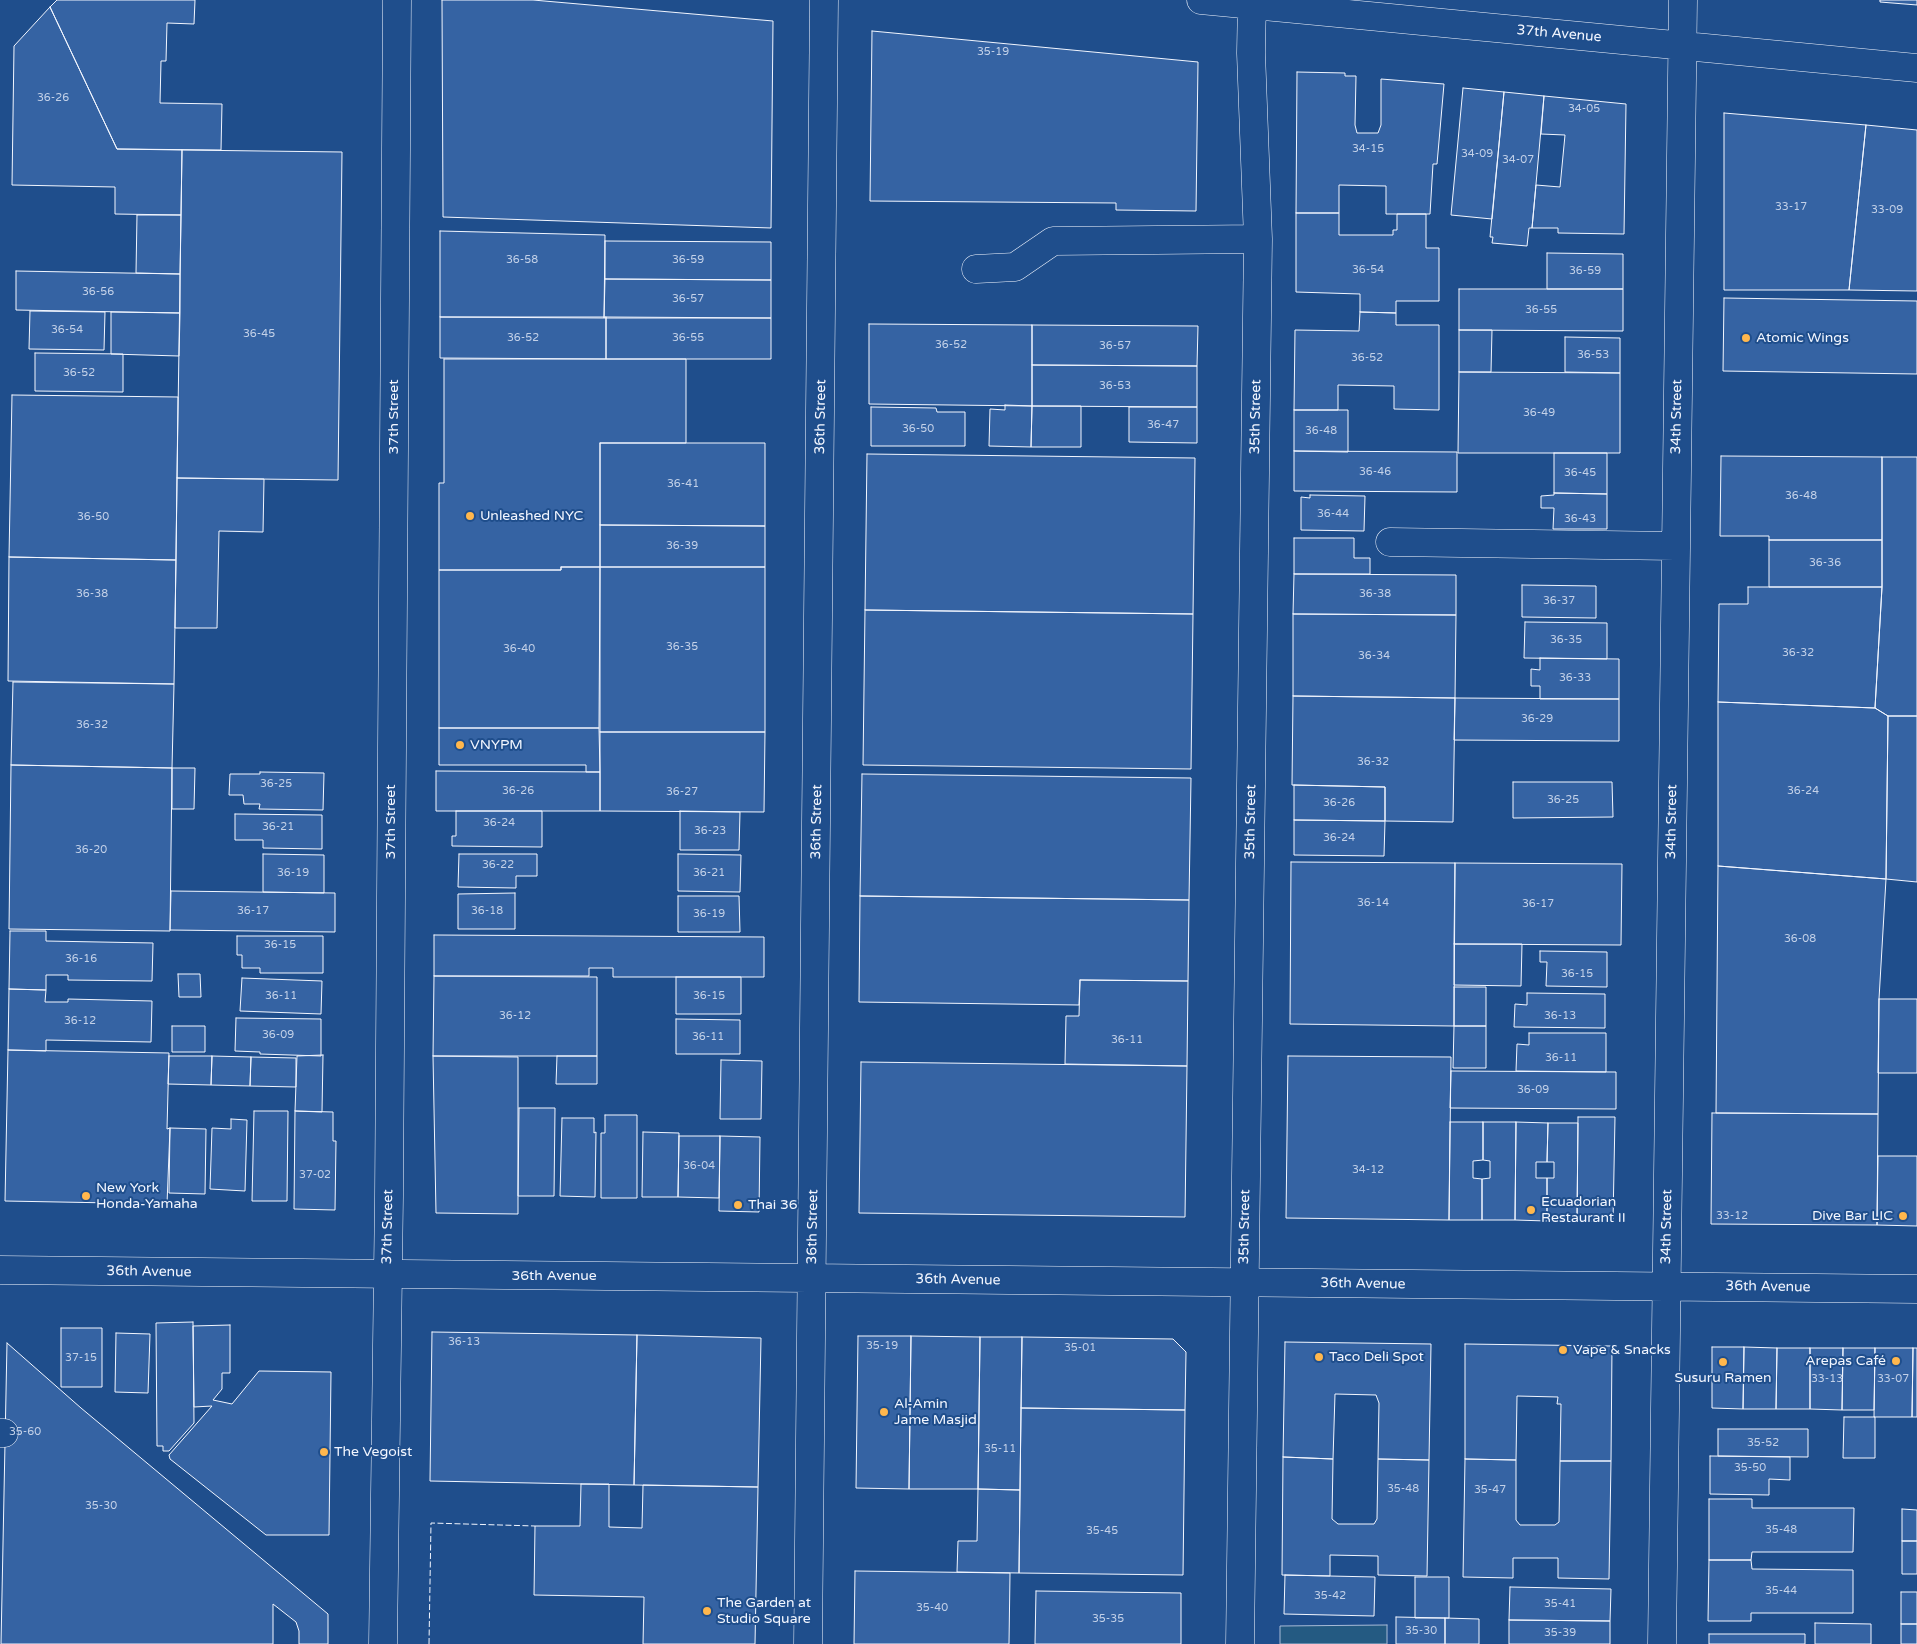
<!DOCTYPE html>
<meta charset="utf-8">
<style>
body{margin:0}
canvas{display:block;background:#1f4e8c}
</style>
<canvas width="1917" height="1644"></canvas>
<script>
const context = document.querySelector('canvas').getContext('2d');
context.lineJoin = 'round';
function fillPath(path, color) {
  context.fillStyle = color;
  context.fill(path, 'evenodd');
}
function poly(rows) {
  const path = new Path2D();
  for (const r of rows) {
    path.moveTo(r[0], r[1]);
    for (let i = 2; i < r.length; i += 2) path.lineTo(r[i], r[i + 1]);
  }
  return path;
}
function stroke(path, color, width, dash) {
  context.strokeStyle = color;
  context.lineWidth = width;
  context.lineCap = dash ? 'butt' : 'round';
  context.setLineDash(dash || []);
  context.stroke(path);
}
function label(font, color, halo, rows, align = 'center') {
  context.font = font + ' "Varela Round",sans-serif';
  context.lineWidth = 4;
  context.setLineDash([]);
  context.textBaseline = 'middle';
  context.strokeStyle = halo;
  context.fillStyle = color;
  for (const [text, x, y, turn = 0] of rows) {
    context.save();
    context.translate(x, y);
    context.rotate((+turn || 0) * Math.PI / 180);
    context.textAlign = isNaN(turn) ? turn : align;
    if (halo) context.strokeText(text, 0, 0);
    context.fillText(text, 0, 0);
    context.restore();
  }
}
const green = poly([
 [1387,1625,1387,1644,1280,1644,1280,1626,1387,1625]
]);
fillPath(green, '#245a82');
stroke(green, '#a8bbd7', 1);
const building = poly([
 [57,0,195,0,194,24,167,23,166,61,161,61,160,103,222,104,221,150,117,149,50,7,57,0],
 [442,0,533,0,773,21,771,228,443,217,442,0],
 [1880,0,1917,0,1917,5,1880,2,1880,0],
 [50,7,117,149,182,150,181,215,115,214,115,187,12,185,14,46,50,7],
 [872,31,1198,62,1196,211,1116,210,1116,203,870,201,872,31],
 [1297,72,1345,73,1345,76,1356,76,1355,125,1357,133,1378,133,1381,125,1381,79,1444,84,1437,164,1433,164,1430,214,1386,214,1386,186,1339,185,1339,213,1296,213,1297,72],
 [1463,88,1504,92,1492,219,1451,215,1463,88],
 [1504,92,1544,96,1532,228,1529,228,1527,246,1492,243,1493,237,1490,237,1504,92],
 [1544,96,1626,104,1624,234,1558,233,1558,228,1532,228,1536,185,1560,187,1565,135,1541,134,1544,96],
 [1724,113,1866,125,1849,290,1724,290,1724,113],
 [1866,125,1917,130,1917,291,1849,290,1866,125],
 [182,150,342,152,338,480,177,478,182,150],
 [1296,213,1339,213,1339,235,1393,235,1393,230,1397,230,1397,214,1426,214,1426,248,1439,248,1439,301,1396,301,1396,313,1360,312,1360,294,1296,292,1296,213],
 [137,215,181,215,180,274,136,273,137,215],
 [440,231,605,235,604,318,440,317,440,231],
 [605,241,771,242,771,280,605,279,605,241],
 [1547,253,1623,254,1623,289,1547,289,1547,253],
 [16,271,180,274,180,313,16,310,16,271],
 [605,279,771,280,771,318,604,318,605,279],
 [1459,289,1623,289,1623,331,1459,330,1459,289],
 [1724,298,1917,301,1917,374,1723,371,1724,298],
 [30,311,105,312,104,350,29,349,30,311],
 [111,312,180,313,179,356,111,354,111,312],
 [1360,312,1396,313,1396,325,1439,325,1439,410,1394,409,1394,386,1338,385,1338,410,1294,410,1295,330,1359,331,1360,312],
 [440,317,606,317,606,359,440,358,440,317],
 [606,317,771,318,771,359,606,359,606,317],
 [869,324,1032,325,1032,406,869,404,869,324],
 [1032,325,1198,326,1197,366,1032,365,1032,325],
 [1459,330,1492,330,1491,372,1459,372,1459,330],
 [1565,337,1620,338,1620,373,1565,372,1565,337],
 [35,353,123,354,123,392,35,391,35,353],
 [444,359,686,359,686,443,600,443,600,567,561,567,561,570,439,570,439,483,444,483,444,359],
 [1032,365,1197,366,1197,407,1032,406,1032,365],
 [1459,372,1620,373,1620,453,1458,453,1459,372],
 [12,395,178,397,176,560,9,557,12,395],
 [1005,405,1032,406,1031,447,989,446,990,409,1005,410,1005,405],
 [1032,406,1081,406,1081,447,1031,447,1032,406],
 [871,407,936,408,937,412,965,412,965,446,871,446,871,407],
 [1129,407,1197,407,1197,443,1129,442,1129,407],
 [1294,410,1348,410,1348,452,1294,451,1294,410],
 [600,443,765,443,765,526,600,525,600,443],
 [1294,451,1457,452,1457,492,1294,491,1294,451],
 [1554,453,1607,453,1607,494,1554,493,1554,453],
 [867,454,1195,458,1193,614,865,610,867,454],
 [1721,456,1882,457,1882,540,1769,540,1769,536,1720,536,1721,456],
 [1882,457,1917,457,1917,716,1888,716,1875,708,1882,587,1882,457],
 [177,478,264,479,263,532,219,531,217,628,175,628,177,478],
 [1554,493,1607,494,1607,529,1553,529,1554,508,1541,508,1541,496,1554,495,1554,493],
 [1310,495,1365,496,1364,531,1301,530,1301,497,1310,498,1310,495],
 [600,525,765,526,765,567,600,567,600,525],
 [1294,538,1354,538,1354,558,1370,558,1370,574,1294,574,1294,538],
 [1769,540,1882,540,1882,587,1769,587,1769,540],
 [9,557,176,560,174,684,8,681,9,557],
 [561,567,600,567,599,728,439,728,439,570,561,570,561,567],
 [600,567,765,567,765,732,600,732,600,567],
 [1294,574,1456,575,1456,615,1293,614,1294,574],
 [1522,585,1596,586,1596,618,1522,617,1522,585],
 [1748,587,1882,587,1875,708,1718,702,1719,604,1748,604,1748,587],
 [865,610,1193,614,1191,769,863,765,865,610],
 [1293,614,1456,615,1455,698,1293,696,1293,614],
 [1525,622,1607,623,1607,659,1524,658,1525,622],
 [1540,658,1619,659,1619,699,1540,699,1540,686,1531,686,1531,669,1540,670,1540,658],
 [13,682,174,684,172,768,11,765,13,682],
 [1293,696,1455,698,1453,822,1385,821,1385,787,1292,785,1293,696],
 [1455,698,1619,699,1619,741,1454,740,1455,698],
 [1718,702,1875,708,1888,716,1886,879,1718,866,1718,702],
 [1888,716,1917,716,1917,882,1886,879,1888,716],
 [439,728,599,728,600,772,586,772,586,765,439,765,439,728],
 [600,732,765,732,764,812,600,811,600,732],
 [11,765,172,768,170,931,9,929,11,765],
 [172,768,195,768,194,809,172,809,172,768],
 [436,771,600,772,600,811,436,811,436,771],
 [260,772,324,773,323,810,259,809,260,804,244,804,243,795,229,795,230,774,260,774,260,772],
 [862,774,1191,778,1189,900,860,896,862,774],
 [1513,782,1612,782,1613,817,1513,818,1513,782],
 [1294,785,1385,787,1385,821,1294,820,1294,785],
 [456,811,542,811,542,847,452,846,452,836,456,836,456,811],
 [680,811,740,812,739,850,680,850,680,811],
 [235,814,322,815,322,849,263,848,263,840,235,840,235,814],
 [1294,820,1385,821,1384,856,1294,855,1294,820],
 [263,854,324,855,324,893,263,892,263,854],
 [459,854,537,854,537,876,516,876,516,888,458,887,459,854],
 [678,854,741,855,740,892,678,891,678,854],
 [1291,862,1455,863,1454,1026,1290,1024,1291,862],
 [1455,863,1622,864,1621,945,1454,944,1455,863],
 [1718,866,1886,879,1879,999,1878,1114,1716,1113,1718,866],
 [171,891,335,893,335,932,170,930,171,891],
 [515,893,515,929,458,929,458,894,515,893],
 [678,896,739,896,740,932,678,932,678,896],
 [860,896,1189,900,1188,981,1080,980,1079,1005,859,1002,860,896],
 [10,931,46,931,46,941,153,943,152,981,68,980,68,975,46,975,46,990,9,989,10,931],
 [434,935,764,937,764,977,613,977,613,968,589,968,589,976,434,976,434,935],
 [237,936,323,936,323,973,260,973,260,968,242,968,242,955,237,955,237,936],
 [1454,944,1522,944,1521,986,1454,985,1454,944],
 [1540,951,1607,952,1607,987,1546,986,1547,962,1540,962,1540,951],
 [178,974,200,974,201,997,179,997,178,974],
 [434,976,597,977,597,1056,433,1056,434,976],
 [676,977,741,977,741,1014,676,1014,676,977],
 [242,978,322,981,321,1014,240,1011,242,978],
 [1080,980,1188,981,1187,1066,1065,1064,1066,1016,1079,1016,1080,980],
 [1454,987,1486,987,1486,1026,1454,1026,1454,987],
 [9,989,46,990,45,1002,68,1002,68,999,152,1001,151,1042,46,1040,46,1051,8,1050,9,989],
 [1527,993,1605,994,1605,1028,1514,1027,1515,1004,1527,1005,1527,993],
 [1879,999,1917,999,1917,1073,1878,1073,1879,999],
 [236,1018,321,1019,321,1056,260,1054,260,1052,235,1051,236,1018],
 [676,1019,740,1020,740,1054,676,1054,676,1019],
 [172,1026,205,1026,205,1052,172,1052,172,1026],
 [1454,1026,1486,1026,1486,1068,1453,1068,1454,1026],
 [1529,1033,1606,1033,1606,1072,1516,1071,1517,1044,1529,1045,1529,1033],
 [8,1050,169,1053,167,1129,170,1128,167,1204,5,1201,8,1050],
 [323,1055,322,1112,295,1111,297,1056,323,1055],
 [169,1056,212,1056,211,1085,168,1084,169,1056],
 [212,1056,251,1057,250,1086,211,1085,212,1056],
 [433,1056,518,1057,518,1214,436,1213,433,1056],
 [557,1056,597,1056,597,1084,556,1084,557,1056],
 [1288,1056,1451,1057,1449,1220,1286,1218,1288,1056],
 [251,1057,296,1058,296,1087,250,1086,251,1057],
 [721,1060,762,1061,761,1119,720,1119,721,1060],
 [861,1062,1187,1066,1185,1217,859,1213,861,1062],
 [1451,1071,1616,1072,1616,1109,1450,1108,1451,1071],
 [519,1108,555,1108,554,1196,518,1196,519,1108],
 [254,1111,288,1111,287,1201,252,1201,254,1111],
 [295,1111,333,1112,333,1141,336,1141,335,1210,294,1209,295,1111],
 [1712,1113,1878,1114,1877,1225,1711,1224,1712,1113],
 [605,1115,637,1115,637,1198,601,1198,601,1133,605,1133,605,1115],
 [1578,1117,1615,1117,1613,1221,1577,1221,1578,1117],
 [562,1118,594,1118,594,1133,596,1132,595,1197,560,1196,562,1118],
 [231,1119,247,1120,245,1191,210,1189,212,1128,231,1129,231,1119],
 [1450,1122,1483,1122,1483,1160,1473,1161,1473,1178,1482,1179,1482,1220,1449,1220,1450,1122],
 [1483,1122,1516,1122,1515,1220,1482,1220,1482,1179,1490,1178,1490,1161,1483,1160,1483,1122],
 [1516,1122,1548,1123,1547,1162,1536,1162,1536,1178,1547,1178,1547,1221,1515,1220,1516,1122],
 [1548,1123,1578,1123,1577,1221,1547,1221,1547,1178,1554,1178,1554,1162,1547,1162,1548,1123],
 [170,1128,206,1129,205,1194,169,1193,170,1128],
 [643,1132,679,1133,678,1197,642,1197,643,1132],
 [679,1136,720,1136,719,1198,678,1197,679,1136],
 [720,1136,760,1137,759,1212,719,1211,720,1136],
 [1878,1156,1917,1156,1917,1226,1877,1225,1878,1156],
 [193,1322,194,1423,169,1451,163,1451,163,1446,157,1446,156,1323,193,1322],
 [230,1325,230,1373,222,1373,222,1389,213,1400,232,1404,259,1371,331,1372,329,1535,266,1535,170,1459,169,1455,212,1406,194,1407,193,1326,230,1325],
 [61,1328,102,1328,102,1387,61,1387,61,1328],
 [432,1332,637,1335,634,1485,430,1481,432,1332],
 [116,1333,150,1334,148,1393,115,1392,116,1333],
 [637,1335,761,1338,758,1487,634,1485,637,1335],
 [858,1336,911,1336,909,1489,856,1488,858,1336],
 [911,1336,980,1337,978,1489,909,1489,911,1336],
 [980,1337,1022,1337,1020,1490,978,1489,980,1337],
 [1022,1337,1173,1339,1186,1352,1185,1410,1021,1408,1022,1337],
 [1285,1342,1431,1344,1429,1460,1378,1459,1379,1403,1376,1395,1335,1394,1333,1459,1283,1457,1285,1342],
 [7,1343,81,1408,328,1614,328,1644,299,1644,299,1631,296,1622,273,1604,273,1644,1,1644,7,1343],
 [1465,1344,1612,1346,1611,1461,1560,1461,1561,1404,1557,1404,1558,1397,1517,1396,1516,1460,1465,1459,1465,1344],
 [1712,1347,1744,1347,1743,1409,1712,1408,1712,1347],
 [1744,1347,1777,1348,1776,1409,1743,1409,1744,1347],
 [1777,1348,1810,1348,1810,1409,1776,1409,1777,1348],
 [1810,1348,1843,1348,1842,1410,1810,1409,1810,1348],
 [1843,1348,1875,1348,1874,1410,1842,1410,1843,1348],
 [1875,1348,1913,1348,1912,1417,1874,1417,1875,1348],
 [1913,1348,1917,1348,1917,1417,1912,1417,1913,1348],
 [1021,1408,1185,1410,1183,1575,1019,1573,1021,1408],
 [1844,1417,1875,1417,1875,1458,1843,1458,1844,1417],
 [1718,1429,1808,1429,1808,1457,1718,1456,1718,1429],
 [1710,1456,1790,1457,1790,1480,1769,1479,1769,1495,1710,1494,1710,1456],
 [1283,1457,1333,1459,1332,1519,1338,1524,1374,1524,1377,1519,1378,1459,1429,1460,1427,1576,1378,1575,1378,1556,1330,1555,1330,1576,1282,1575,1283,1457],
 [1465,1459,1516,1460,1516,1520,1520,1525,1555,1525,1559,1522,1560,1461,1611,1461,1609,1579,1558,1578,1558,1558,1513,1558,1513,1578,1463,1577,1465,1459],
 [581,1484,609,1484,609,1527,642,1528,643,1485,758,1487,755,1644,643,1644,644,1597,534,1595,535,1526,580,1526,581,1484],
 [978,1489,1020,1490,1019,1573,957,1572,958,1541,977,1541,978,1489],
 [1709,1499,1752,1499,1752,1508,1854,1508,1853,1552,1752,1552,1751,1560,1709,1560,1709,1499],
 [1902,1509,1917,1510,1917,1541,1902,1541,1902,1509],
 [1902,1541,1917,1541,1917,1574,1902,1574,1902,1541],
 [1709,1560,1751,1560,1752,1569,1853,1570,1853,1613,1751,1613,1751,1621,1708,1621,1709,1560],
 [855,1571,1010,1573,1009,1644,854,1644,855,1571],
 [1285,1575,1375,1577,1374,1616,1284,1614,1285,1575],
 [1415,1577,1449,1577,1449,1618,1415,1618,1415,1577],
 [1510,1587,1611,1589,1610,1621,1509,1620,1510,1587],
 [1036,1591,1181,1593,1181,1644,1035,1644,1036,1591],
 [1901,1592,1917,1592,1917,1624,1901,1624,1901,1592],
 [1396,1617,1445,1618,1445,1644,1396,1644,1396,1617],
 [1445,1618,1479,1619,1479,1644,1445,1644,1445,1618],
 [1509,1620,1610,1621,1610,1644,1509,1644,1509,1620],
 [1815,1623,1871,1624,1871,1644,1815,1644,1815,1623],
 [1901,1624,1917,1624,1917,1644,1901,1644,1901,1624],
 [1709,1634,1805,1634,1805,1644,1709,1644,1709,1634]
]);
fillPath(building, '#3563a3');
stroke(building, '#f2f6ff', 1);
const minor = poly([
 [1201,0,1917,68],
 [976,269,1015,267,1053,241,1258,239],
 [1390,542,1675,546],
 [0,1270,1917,1289],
 [0,1433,4,1433],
 [383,1644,389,1196,397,0],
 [808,1644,824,0],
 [1240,1644,1258,239,1251,53,1252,0],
 [1662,1644,1683,0]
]);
stroke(minor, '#f2f6ff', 29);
stroke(minor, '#1f4e8c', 28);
stroke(poly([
 [429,1644,431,1523,535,1526]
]), '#f2f6ff', 1, [6, 2.5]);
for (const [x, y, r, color] of [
 [1746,338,5,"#ffb74d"],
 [470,516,5,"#ffb74d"],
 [460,745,5,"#ffb74d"],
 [86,1196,5,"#ffb74d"],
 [738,1205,5,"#ffb74d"],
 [1531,1210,5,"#ffb74d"],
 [1903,1216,5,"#ffb74d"],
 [1563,1350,5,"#ffb74d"],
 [1319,1357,5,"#ffb74d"],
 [1896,1361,5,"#ffb74d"],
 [1723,1362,5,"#ffb74d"],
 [884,1412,5,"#ffb74d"],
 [324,1452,5,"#ffb74d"],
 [707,1611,5,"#ffb74d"]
]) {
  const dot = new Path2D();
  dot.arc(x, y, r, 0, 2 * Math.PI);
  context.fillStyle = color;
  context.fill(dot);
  stroke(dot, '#1f4e8c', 2);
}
label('11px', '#c3d1e8', null, [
 ["35-19",993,52],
 ["36-26",53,98],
 ["34-05",1584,109],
 ["34-15",1368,149],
 ["34-09",1477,154],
 ["34-07",1518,160],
 ["33-17",1791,207],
 ["33-09",1887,210],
 ["36-58",522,260],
 ["36-59",688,260],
 ["36-54",1368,270],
 ["36-59",1585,271],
 ["36-56",98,292],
 ["36-57",688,299],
 ["36-55",1541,310],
 ["36-54",67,330],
 ["36-45",259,334],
 ["36-52",523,338],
 ["36-55",688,338],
 ["36-52",951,345],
 ["36-57",1115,346],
 ["36-53",1593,355],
 ["36-52",1367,358],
 ["36-52",79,373],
 ["36-53",1115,386],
 ["36-49",1539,413],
 ["36-47",1163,425],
 ["36-50",918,429],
 ["36-48",1321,431],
 ["36-46",1375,472],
 ["36-45",1580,473],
 ["36-41",683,484],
 ["36-48",1801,496],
 ["36-44",1333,514],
 ["36-50",93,517],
 ["36-43",1580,519],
 ["36-39",682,546],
 ["36-36",1825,563],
 ["36-38",92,594],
 ["36-38",1375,594],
 ["36-37",1559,601],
 ["36-35",1566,640],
 ["36-35",682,647],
 ["36-40",519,649],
 ["36-32",1798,653],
 ["36-34",1374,656],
 ["36-33",1575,678],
 ["36-29",1537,719],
 ["36-32",92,725],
 ["36-32",1373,762],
 ["36-25",276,784],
 ["36-26",518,791],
 ["36-24",1803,791],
 ["36-27",682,792],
 ["36-25",1563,800],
 ["36-26",1339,803],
 ["36-24",499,823],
 ["36-21",278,827],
 ["36-23",710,831],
 ["36-24",1339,838],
 ["36-20",91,850],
 ["36-22",498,865],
 ["36-19",293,873],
 ["36-21",709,873],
 ["36-14",1373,903],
 ["36-17",1538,904],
 ["36-17",253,911],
 ["36-18",487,911],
 ["36-19",709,914],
 ["36-08",1800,939],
 ["36-15",280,945],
 ["36-16",81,959],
 ["36-15",1577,974],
 ["36-11",281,996],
 ["36-15",709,996],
 ["36-12",515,1016],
 ["36-13",1560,1016],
 ["36-12",80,1021],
 ["36-09",278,1035],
 ["36-11",708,1037],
 ["36-11",1127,1040],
 ["36-11",1561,1058],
 ["36-09",1533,1090],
 ["36-04",699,1166],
 ["34-12",1368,1170],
 ["37-02",315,1175],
 ["33-12",1732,1216],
 ["36-13",464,1342],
 ["35-19",882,1346],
 ["35-01",1080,1348],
 ["37-15",81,1358],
 ["33-13",1827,1379],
 ["33-07",1893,1379],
 ["35-60",25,1432],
 ["35-52",1763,1443],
 ["35-11",1000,1449],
 ["35-50",1750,1468],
 ["35-48",1403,1489],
 ["35-47",1490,1490],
 ["35-30",101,1506],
 ["35-48",1781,1530],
 ["35-45",1102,1531],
 ["35-44",1781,1591],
 ["35-42",1330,1596],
 ["35-41",1560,1604],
 ["35-40",932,1608],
 ["35-35",1108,1619],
 ["35-30",1421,1631],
 ["35-39",1560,1633]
]);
label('14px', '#f2f6ff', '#1f4e8c', [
 ["37th Avenue",1559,34,5],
 ["37th Street",394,417,-90],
 ["36th Street",821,417,-89],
 ["35th Street",1256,417,-89],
 ["34th Street",1677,417,-89],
 ["37th Street",391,822,-90],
 ["36th Street",817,822,-89],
 ["35th Street",1251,822,-89],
 ["34th Street",1672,822,-89],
 ["37th Street",388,1227,-89],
 ["36th Street",813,1227,-89],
 ["35th Street",1245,1227,-89],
 ["34th Street",1667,1227,-89],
 ["36th Avenue",149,1272,1],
 ["36th Avenue",554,1276],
 ["36th Avenue",958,1280,1],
 ["36th Avenue",1363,1284,1],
 ["36th Avenue",1768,1287,1]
]);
label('14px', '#f2f6ff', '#1f4e8c', [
 ["Atomic Wings",1756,338],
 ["Unleashed NYC",480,516],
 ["VNYPM",470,745],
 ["New York",96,1188],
 ["Honda-Yamaha",96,1204],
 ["Ecuadorian",1541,1202],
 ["Restaurant II",1541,1218],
 ["Thai 36",748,1205],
 ["Dive Bar LIC",1893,1216,"right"],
 ["Vape & Snacks",1573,1350],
 ["Taco Deli Spot",1329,1357],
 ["Arepas Café",1886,1361,"right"],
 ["Susuru Ramen",1723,1378,"center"],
 ["Al-Amin",894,1404],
 ["Jame Masjid",894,1420],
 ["The Vegoist",334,1452],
 ["The Garden at",717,1603],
 ["Studio Square",717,1619]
], 'left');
</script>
